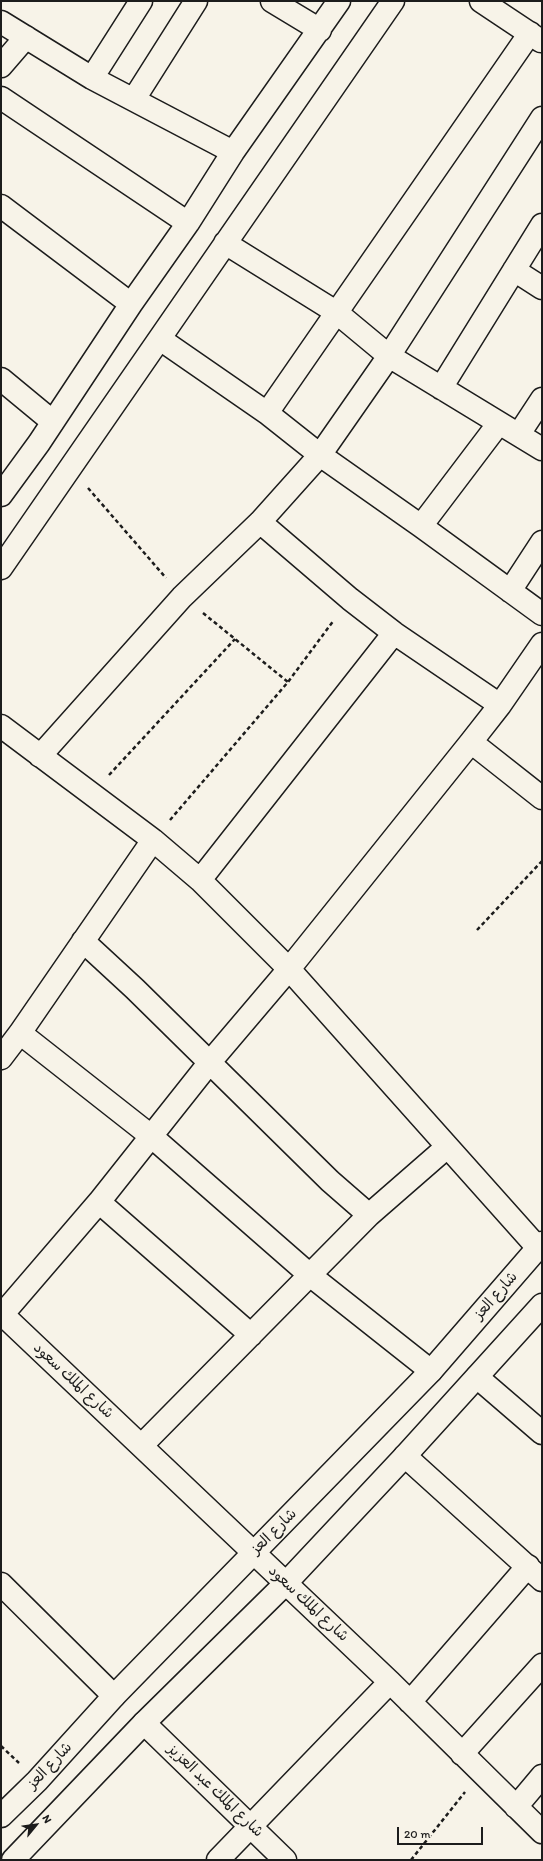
<!DOCTYPE html>
<meta charset="utf-8">
<style>
body{margin:0}
#map{position:relative;width:543px;height:1861px;overflow:hidden;background:#f7f3e8;font-family:Itim,sans-serif}
canvas{display:block}
.frame{position:absolute;inset:0;border:2px solid #1c1c1c;pointer-events:none}
.north{position:absolute;left:16px;top:1805px;width:40px;height:40px;-webkit-text-stroke:3px #f7f3e8;paint-order:stroke;rotate:61deg;font-size:11px;font-weight:700;line-height:16px;text-align:center;color:#1c1c1c}
.north::after{content:'';display:block;margin:auto;width:14px;height:18px;background:#1c1c1c;clip-path:polygon(50% 0,100% 100%,50% 72%,0 100%)}
.scale{position:absolute;left:397px;top:1827px;width:86px;height:18px;box-sizing:border-box;border:2px solid #1c1c1c;border-top:0;padding-left:5px;font-size:12px;line-height:14px;white-space:nowrap;color:#1c1c1c;-webkit-text-stroke:3px #f7f3e8;paint-order:stroke}
</style>
<div id="map">
<canvas width="543" height="1861"></canvas>
<div class="frame"></div>
<div class="north">N</div>
<div class="scale">20 m</div>
</div>
<script>
const context = document.querySelector('canvas').getContext('2d');
context.lineJoin = 'round';
function poly(rows) {
  const path = new Path2D();
  for (const r of rows) {
    path.moveTo(r[0], r[1]);
    for (let i = 2; i < r.length; i += 2) path.lineTo(r[i], r[i + 1]);
  }
  return path;
}
function stroke(path, color, width, dash) {
  context.strokeStyle = color;
  context.lineWidth = width;
  context.lineCap = dash ? 'butt' : 'round';
  context.setLineDash(dash || []);
  context.stroke(path);
}
function label(font, color, halo, rows, align = 'center') {
  context.font = font + ' Itim,"Playpen Sans Arabic",sans-serif';
  context.lineWidth = 3;
  context.setLineDash([]);
  context.textBaseline = 'middle';
  context.strokeStyle = halo;
  context.fillStyle = color;
  for (const [text, x, y, turn = 0] of rows) {
    context.save();
    context.translate(x, y);
    context.rotate((+turn || 0) * Math.PI / 180);
    context.textAlign = isNaN(turn) ? turn : align;
    if (halo) context.strokeText(text, 0, 0);
    context.fillText(text, 0, 0);
    context.restore();
  }
}
const street = poly([
 [272,1,320,30],
 [481,1,541,41],
 [1,22,92,78,233,152],
 [1,66,26,37],
 [92,78,141,1],
 [1,98,188,223],
 [134,99,196,1],
 [1,206,131,304],
 [225,243,336,312,389,356,542,449],
 [514,270,542,288],
 [160,339,267,413,320,455,421,526,542,614],
 [1,379,53,422],
 [441,388,542,225],
 [267,413,530,33],
 [519,434,542,399],
 [1,495,39,443,131,304,188,223,233,152,339,1],
 [260,522,350,599,394,633,500,705],
 [421,526,499,423],
 [1,568,393,1],
 [510,591,542,542],
 [1,726,153,840,200,880,289,969,538,1248],
 [471,742,542,798],
 [40,756,182,597,260,522,320,455,389,356,542,118],
 [200,880,394,633],
 [83,941,135,989,330,1181,369,1215,142,1445],
 [20,1033,151,1136,311,1276,431,1371],
 [1,1058,20,1033,153,840],
 [99,1202,251,1335],
 [369,1215,447,1147],
 [1,1313,390,1682,542,1832],
 [1,1316,99,1202,210,1062,289,969,471,742,500,705,542,644],
 [477,1377,542,1433],
 [405,1456,542,1580],
 [1,1584,114,1696],
 [410,1702,528,1566],
 [144,1723,285,1860],
 [462,1754,542,1665],
 [516,1807,542,1776],
 [218,1860,390,1682]
]);
const secondary = poly([
 [1,1816,37,1781,114,1696,431,1371,542,1243],
 [13,1860,144,1723,286,1583,405,1456,542,1305]
]);
stroke(street, '#1c1c1c', 25);
stroke(secondary, '#1c1c1c', 25);
stroke(poly([
 [88,488,166,578],
 [203,613,288,682],
 [109,775,235,639],
 [170,820,288,682,334,620],
 [477,930,542,861],
 [1,1746,19,1763],
 [411,1860,465,1792]
]), '#1c1c1c', 2.5, [4, 3]);
stroke(street, '#f7f3e8', 22);
stroke(secondary, '#f7f3e8', 22);
label('15px', '#1c1c1c', '#f7f3e8', [
 ["شارع العز",496,1296,-49],
 ["شارع الملك سعود",73,1381,43],
 ["شارع العز",274,1532,-45],
 ["شارع الملك سعود",308,1604,43],
 ["شارع العز",50,1766,-47],
 ["شارع الملك عبد العزيز",215,1791,44]
]);
</script>
